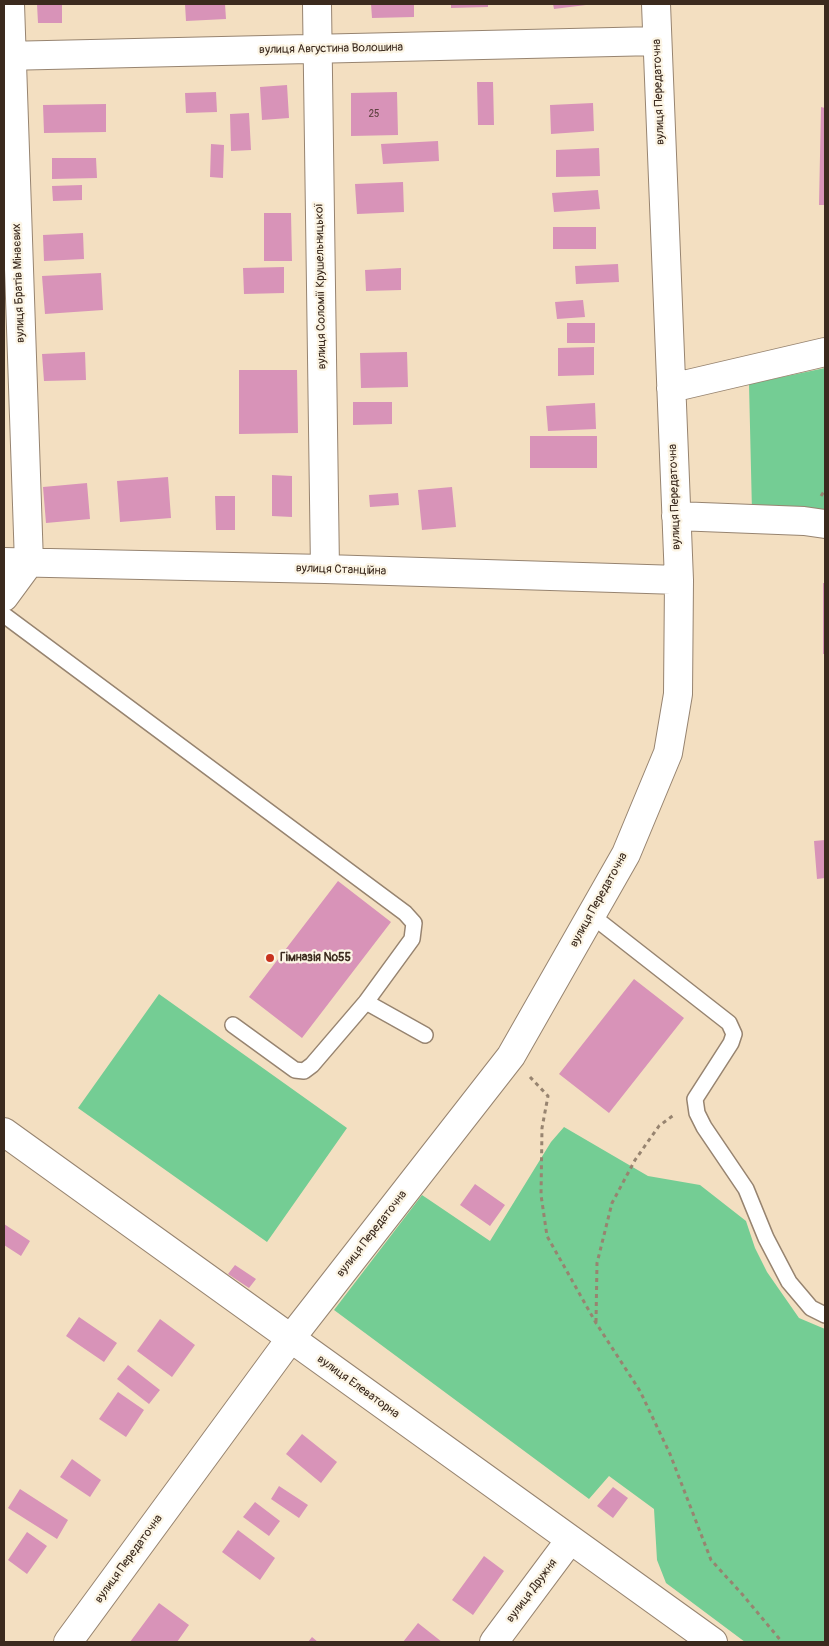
<!DOCTYPE html>
<meta charset="utf-8">
<style>
body{margin:0}
#map{position:relative;width:829px;height:1646px;overflow:hidden;background:#f3dfc1;font-family:Pangolin,sans-serif}
canvas{display:block}
.frame{position:absolute;inset:0;border:5px solid #3b2a1e;pointer-events:none}
</style>
<div id="map">
<canvas width="829" height="1646"></canvas>
<div class="frame"></div>
</div>
<script>
const context = document.querySelector('canvas').getContext('2d');
context.lineJoin = 'round';
function fillPath(path, color) {
  context.fillStyle = color;
  context.fill(path, 'evenodd');
}
function poly(rows) {
  const path = new Path2D();
  for (const r of rows) {
    path.moveTo(r[0], r[1]);
    for (let i = 2; i < r.length; i += 2) path.lineTo(r[i], r[i + 1]);
  }
  return path;
}
function stroke(path, color, width, dash) {
  context.strokeStyle = color;
  context.lineWidth = width;
  context.lineCap = dash ? 'butt' : 'round';
  context.setLineDash(dash || []);
  context.stroke(path);
}
function label(font, color, halo, rows, align = 'center') {
  context.font = font + ' Pangolin,sans-serif';
  context.lineWidth = 4.5;
  context.setLineDash([]);
  context.textBaseline = 'middle';
  context.strokeStyle = halo;
  context.fillStyle = color;
  for (const [text, x, y, turn = 0] of rows) {
    context.save();
    context.translate(x, y);
    context.rotate((+turn || 0) * Math.PI / 180);
    context.textAlign = isNaN(turn) ? turn : align;
    if (halo) context.strokeText(text, 0, 0);
    context.fillText(text, 0, 0);
    context.restore();
  }
}
fillPath(poly([
 [825,368,825,518,752,512,749,384],
 [159,994,347,1128,267,1242,78,1108],
 [564,1127,648,1176,700,1185,746,1221,755,1248,767,1272,799,1318,825,1329,825,1642,745,1642,666,1583,657,1560,654,1509,609,1476,589,1499,334,1310,422,1195,490,1241,551,1142]
]), '#74cd94');
fillPath(poly([
 [37,4,62,4,62,23,38,23],
 [185,4,225,4,226,19,186,21],
 [371,4,414,4,414,17,372,18],
 [451,4,488,4,488,7,451,8],
 [553,4,586,4,586,5,554,9],
 [477,82,493,82,494,125,478,125],
 [287,85,289,118,262,120,260,87],
 [216,92,217,112,186,113,185,93],
 [397,92,398,135,351,136,351,93],
 [593,103,594,131,551,134,550,105],
 [106,104,106,132,44,133,43,105],
 [821,107,825,108,825,205,819,205],
 [249,113,251,150,231,151,230,114],
 [438,141,439,161,383,164,381,144],
 [211,144,224,145,223,178,210,177],
 [599,148,600,176,556,177,556,150],
 [52,158,96,158,97,178,52,179],
 [403,182,404,212,357,214,355,184],
 [82,185,82,200,53,201,52,186],
 [598,190,600,209,554,212,552,193],
 [264,213,291,213,292,261,264,261],
 [553,227,596,227,596,249,553,249],
 [83,233,84,259,44,261,43,235],
 [618,264,619,282,576,284,575,266],
 [284,267,284,293,244,294,243,268],
 [401,268,401,290,366,291,365,270],
 [101,273,103,310,45,314,42,276],
 [583,300,585,317,557,319,555,302],
 [567,323,595,323,595,343,567,343],
 [594,347,594,375,558,376,558,348],
 [85,352,86,380,44,381,42,354],
 [407,352,408,387,361,388,360,353],
 [239,370,297,370,298,433,239,434],
 [353,402,392,402,392,424,353,425],
 [595,403,596,429,548,431,546,406],
 [530,436,597,436,597,468,530,468],
 [272,475,292,476,292,517,272,516],
 [168,477,171,518,120,522,117,481],
 [87,483,90,519,46,523,43,487],
 [452,487,456,527,422,530,418,490],
 [398,493,399,505,370,507,369,495],
 [215,496,235,496,235,530,216,530],
 [823,583,825,583,825,654,823,654],
 [825,840,825,878,817,879,814,841],
 [338,881,391,922,302,1038,249,997],
 [634,979,684,1018,609,1113,559,1074],
 [475,1184,505,1205,490,1226,460,1205],
 [4,1224,30,1241,21,1256,4,1245],
 [235,1265,256,1279,249,1288,228,1274],
 [79,1317,117,1343,104,1362,66,1336],
 [160,1319,195,1345,172,1377,137,1351],
 [128,1365,160,1390,149,1404,117,1379],
 [118,1392,144,1410,126,1437,99,1419],
 [302,1434,337,1462,321,1483,286,1454],
 [72,1459,101,1480,90,1497,60,1477],
 [279,1486,308,1505,299,1518,271,1499],
 [613,1487,628,1498,613,1518,597,1506],
 [20,1489,68,1520,57,1539,8,1508],
 [255,1502,280,1521,269,1536,243,1517],
 [238,1530,275,1558,260,1580,222,1552],
 [27,1532,47,1546,27,1574,8,1560],
 [484,1556,504,1571,473,1615,452,1600],
 [159,1603,189,1625,177,1642,130,1642],
 [418,1623,442,1642,403,1642],
 [312,1637,318,1642,308,1642]
]), '#d893b8');
const lane = poly([
 [4,615,405,913,414,923,412,939,366,1002,312,1065,304,1071,295,1070,233,1025],
 [591,915,729,1023,734,1034,731,1043,695,1099,697,1113,704,1127,746,1189,766,1238,789,1282,811,1308,825,1315],
 [366,1002,425,1035]
]);
const street = poly([
 [317,4,325,569],
 [4,56,657,41],
 [671,388,825,352],
 [676,516,804,521,825,524],
 [4,562,325,569,679,580],
 [4,597,29,563,10,4],
 [68,1642,291,1338,511,1056,626,854,668,753,678,694,679,580,656,4],
 [494,1642,570,1540]
]);
const secondary = poly([
 [4,1132,713,1642]
]);
stroke(lane, '#978470', 18);
stroke(street, '#978470', 30);
stroke(secondary, '#978470', 30);
stroke(poly([
 [821,496,825,490],
 [530,1077,548,1096,542,1128,541,1195,547,1236,596,1323,640,1391,670,1454,711,1560,742,1594,782,1642],
 [596,1322,597,1263,612,1203,635,1160,659,1126,675,1114]
]), '#978470', 3, [4, 4]);
stroke(lane, '#fff', 15);
stroke(street, '#fff', 28);
stroke(secondary, '#fff', 28);
for (const [x, y, r, color] of [
 [270,958,5,"#c8321e"]
]) {
  const dot = new Path2D();
  dot.arc(x, y, r, 0, 2 * Math.PI);
  context.fillStyle = color;
  context.fill(dot);
  stroke(dot, '#fcf5e5', 2);
}
label('10px', '#624444', null, [
 ["25",374,114]
]);
label('12px', '#3b2a1e', '#fcf5e5', [
 ["вулиця Августина Волошина",331,49,-1],
 ["вулиця Передаточна",659,92,-92],
 ["вулиця Братів Мінаєвих",19,283,-92],
 ["вулиця Соломії Крушельницької",321,286,-91],
 ["вулиця Передаточна",675,497,-92],
 ["вулиця Станційна",341,570,2],
 ["вулиця Передаточна",599,900,-61],
 ["вулиця Передаточна",372,1234,-52],
 ["вулиця Елеваторна",358,1387,36],
 ["вулиця Передаточна",129,1559,-54],
 ["вулиця Дружня",532,1591,-53]
]);
label('bold 12px', '#3b2a1e', '#fcf5e5', [
 ["Гімназія №55",280,958]
], 'left');
</script>
